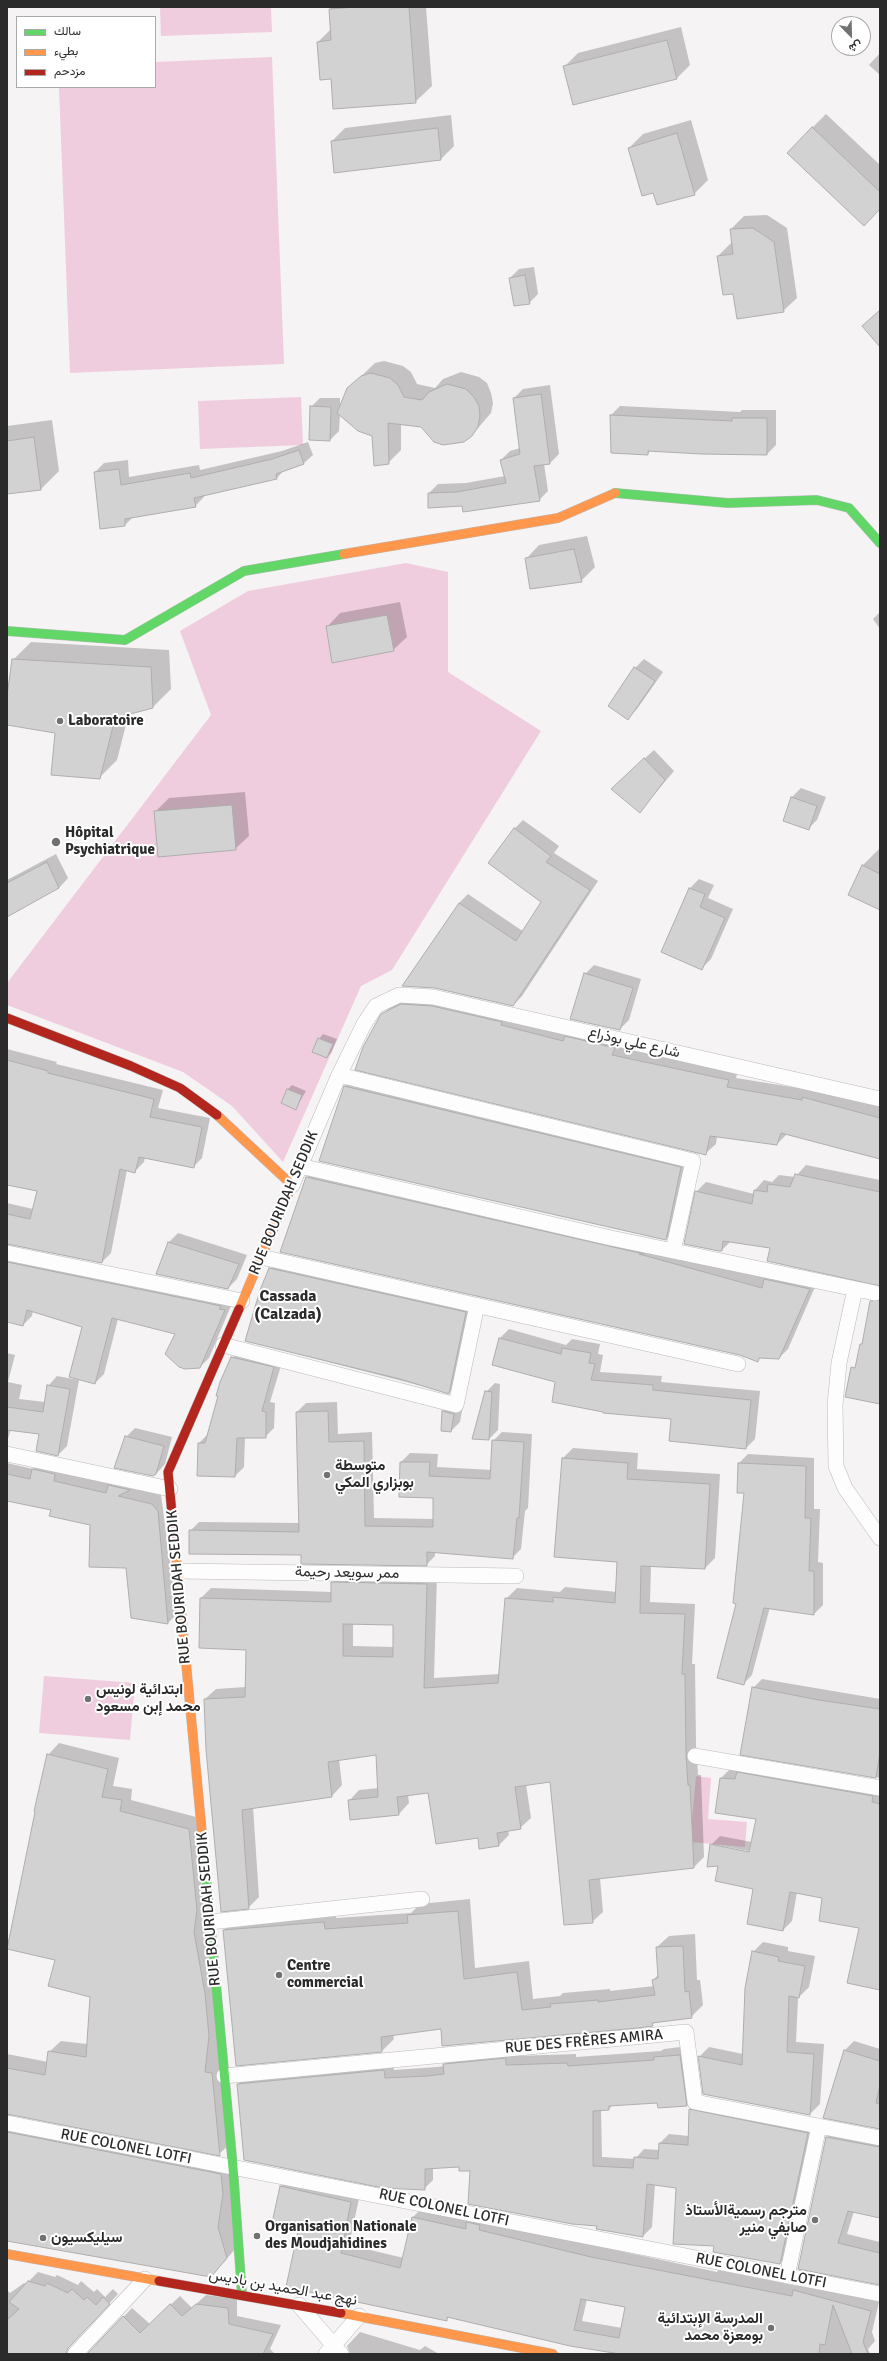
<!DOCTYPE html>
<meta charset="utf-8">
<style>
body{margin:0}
#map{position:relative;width:887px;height:2361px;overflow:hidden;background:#f5f3f4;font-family:Signika,Vazirmatn,sans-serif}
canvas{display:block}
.frame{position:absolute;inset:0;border:8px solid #2c2b2c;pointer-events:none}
.legend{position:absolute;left:16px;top:16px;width:140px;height:72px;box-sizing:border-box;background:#fff;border:1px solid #abaaab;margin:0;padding:5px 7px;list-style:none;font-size:12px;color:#2c2b2c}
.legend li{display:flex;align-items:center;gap:8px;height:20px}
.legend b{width:20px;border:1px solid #abaaab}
.north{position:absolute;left:831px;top:16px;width:40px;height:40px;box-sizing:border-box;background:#fff;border:1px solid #abaaab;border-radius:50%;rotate:157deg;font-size:11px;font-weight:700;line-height:16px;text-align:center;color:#2c2b2c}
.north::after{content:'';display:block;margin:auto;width:14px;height:18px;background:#727172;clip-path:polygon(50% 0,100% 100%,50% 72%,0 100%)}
</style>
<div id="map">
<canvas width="887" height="2361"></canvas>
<div class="frame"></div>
<ul class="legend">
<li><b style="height:5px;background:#63d668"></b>سالك</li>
<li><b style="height:5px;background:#ff974d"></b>بطيء</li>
<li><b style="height:5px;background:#b3261e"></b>مزدحم</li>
</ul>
<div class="north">ش</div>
</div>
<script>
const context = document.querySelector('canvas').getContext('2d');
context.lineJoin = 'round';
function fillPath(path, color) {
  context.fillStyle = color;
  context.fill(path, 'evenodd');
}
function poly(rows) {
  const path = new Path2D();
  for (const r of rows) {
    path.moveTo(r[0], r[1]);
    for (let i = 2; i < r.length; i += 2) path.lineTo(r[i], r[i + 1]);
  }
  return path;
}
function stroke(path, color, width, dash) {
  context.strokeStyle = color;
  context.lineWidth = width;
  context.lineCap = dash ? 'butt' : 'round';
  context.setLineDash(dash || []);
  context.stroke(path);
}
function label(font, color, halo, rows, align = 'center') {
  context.font = font + ' Signika,Vazirmatn,sans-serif';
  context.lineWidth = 4;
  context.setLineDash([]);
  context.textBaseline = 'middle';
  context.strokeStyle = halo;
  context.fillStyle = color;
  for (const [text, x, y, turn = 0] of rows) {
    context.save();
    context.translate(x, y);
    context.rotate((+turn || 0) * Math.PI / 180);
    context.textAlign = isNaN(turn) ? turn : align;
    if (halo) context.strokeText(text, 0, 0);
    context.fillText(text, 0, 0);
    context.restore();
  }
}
fillPath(poly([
 [160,7,271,7,272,32,161,36],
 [272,57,284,364,70,373,59,87,155,87,155,62],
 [301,397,303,445,200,449,198,401],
 [406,563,448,572,448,672,541,731,392,970,361,986,283,1162,232,1106,183,1072,7,1005,7,983,211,715,180,631,248,591],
 [44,1676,135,1683,130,1740,39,1733],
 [696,1776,711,1778,708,1819,747,1822,745,1847,690,1842]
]), '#f0cdde');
fillPath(poly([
 [332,7,426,7,432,86,415,102,332,78,318,42,331,29,330,9],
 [681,27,690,65,677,78,564,67,578,53],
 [880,53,880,75,869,65],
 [826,114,880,165,880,208,788,152],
 [451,115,454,146,441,159,332,141,345,128],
 [691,120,708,180,694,194,654,192,629,148,643,134],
 [767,215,787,228,797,298,783,311,734,292,718,256,732,242,731,229,744,216],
 [534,267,538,294,529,303,510,278,519,269],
 [384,361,403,366,411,372,417,384,435,388,443,379,461,372,479,377,487,383,491,393,493,403,491,413,472,435,463,442,453,444,443,444,422,426,401,424,401,450,388,463,373,435,340,414,339,431,330,440,310,439,311,407,320,398,340,398,340,408,348,389,375,363],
 [550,385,559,454,550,463,544,464,548,491,539,500,463,505,429,493,438,484,466,483,505,476,501,460,510,451,520,448,514,398,523,389],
 [620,406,740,412,742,410,776,410,776,445,767,454,651,450,648,454,612,452,611,415],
 [52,420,59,471,41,489,7,493,7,426],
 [308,442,313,455,304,463,284,470,277,478,204,494,204,497,195,506,134,516,125,525,95,472,104,463,128,460,129,477,199,465,200,470,282,451],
 [587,536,595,567,581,581,526,559,539,545],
 [400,602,407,637,393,650,327,627,340,613],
 [880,612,880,629,873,619],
 [31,642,169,650,171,689,153,707,129,713,117,760,99,778,56,732,7,724,7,704,13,660],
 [644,659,663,672,637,709,628,718,635,668],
 [654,750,674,771,640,811,621,780],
 [801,788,826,797,817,820,808,829,784,820,792,797],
 [245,792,249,836,235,849,155,812,169,798],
 [523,820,559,846,554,853,598,881,522,996,513,1005,459,903,468,894,524,932,542,902,514,829],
 [880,848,880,909,862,866],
 [56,854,68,878,59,888,7,916,7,880],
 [699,879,714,885,708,898,733,909,711,959,702,968,662,951,690,888],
 [594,965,641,979,629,1020,620,1029,585,974],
 [411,995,738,1070,736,1078,810,1090,880,1106,880,1157,787,1134,777,1144,717,1136,716,1144,706,1153,382,1015,392,1005],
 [323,1034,337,1039,331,1053,327,1057,319,1039],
 [7,1049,57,1062,56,1064,163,1090,158,1108,210,1118,202,1158,193,1167,145,1157,144,1162,135,1171,127,1170,111,1253,102,1262,7,1244,10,1251,233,1301,209,1358,200,1367,177,1333,118,1319,104,1374,95,1383,83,1326,33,1311,32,1316,23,1325,7,1321,7,1203,33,1209,38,1190,7,1184],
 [354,1077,689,1158,675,1230,666,1239,320,1160,345,1086],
 [292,1085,306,1091,296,1108,282,1103,288,1089],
 [806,1165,880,1180,880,1285,771,1247,731,1241,722,1250,696,1192,706,1182,754,1194,755,1190,764,1180,772,1182,779,1175,795,1177],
 [316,1168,818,1280,788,1349,779,1358,762,1357,758,1360,740,1354,282,1251,307,1177],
 [178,1233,247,1255,237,1279,228,1288,169,1242],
 [279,1260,475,1303,458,1384,449,1393,247,1341,270,1269],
 [509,1329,566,1345,572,1339,600,1344,598,1354,603,1355,600,1372,662,1376,661,1382,760,1391,755,1439,746,1448,672,1418,557,1381,500,1338],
 [241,1349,283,1359,270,1402,275,1403,274,1428,265,1437,245,1437,244,1467,235,1476,198,1475,199,1443,208,1434,232,1358],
 [7,1353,15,1355,8,1382,22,1385,19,1399,45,1402,48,1386,57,1376,79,1380,67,1446,58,1455,40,1433,11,1429,7,1442],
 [495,1383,500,1384,498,1430,489,1439,486,1392],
 [337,1402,338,1434,372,1432,374,1518,434,1519,434,1497,401,1462,410,1453,438,1454,437,1467,492,1470,493,1441,502,1432,532,1434,528,1508,525,1511,521,1549,512,1558,435,1552,435,1556,426,1565,302,1554,190,1531,199,1522,300,1523,297,1412,306,1403],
 [452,1402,463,1405,460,1422,451,1431,442,1430,443,1411],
 [135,1428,172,1437,165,1464,156,1474,126,1437],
 [573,1448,638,1453,637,1469,720,1474,715,1558,705,1568,651,1566,650,1602,695,1604,692,1664,695,1664,696,1744,698,1775,701,1775,704,1857,694,1867,600,1878,603,1912,592,1922,551,1781,526,1784,531,1818,520,1828,508,1830,509,1835,499,1845,478,1837,429,1792,408,1795,409,1803,399,1814,349,1801,359,1790,379,1788,377,1754,339,1759,342,1785,332,1796,253,1807,259,1897,248,1908,205,1699,216,1689,246,1687,247,1649,201,1598,211,1588,332,1592,332,1583,343,1572,437,1574,434,1678,500,1674,506,1599,517,1588,560,1592,565,1587,617,1592,618,1561,563,1458],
 [353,1623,394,1624,394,1647,353,1646],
 [748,1454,814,1458,814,1509,820,1509,818,1562,823,1563,823,1605,814,1614,770,1607,752,1675,743,1684,738,1603,745,1492,739,1463],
 [42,1460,130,1488,161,1495,177,1614,168,1623,127,1567,91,1524,52,1509,7,1500,7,1463,33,1469],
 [762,1679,880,1699,880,1778,741,1754,753,1688],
 [59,1743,119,1758,113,1786,132,1789,131,1800,200,1818,231,2143,219,2154,8,2113,17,2121,232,2163,238,2246,222,2264,7,2239,7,2054,48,2062,49,2052,61,2041,87,2044,91,1996,56,1959,7,1948,48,1755],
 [730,1769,880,1787,880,1984,860,1927,823,1898,797,1892,792,1921,783,1930,754,1888,719,1865,711,1845,720,1836,752,1842,757,1818,721,1778],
 [717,1845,754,1852,753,1854,717,1847],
 [470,1899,475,1968,529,1961,533,1999,560,1996,563,1993,610,1989,610,1991,654,1986,653,1980,659,1974,657,1947,669,1936,695,1934,697,1980,700,1980,703,2005,691,2017,656,2021,652,2025,441,2028,393,2035,394,2039,382,2051,237,2065,224,1930,236,1918,335,1910,336,1918,411,1913,420,1904],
 [763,1942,788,1947,788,1951,815,1956,809,1987,798,1998,796,2042,824,2044,820,2104,810,2114,699,2057,709,2047,743,2054,753,1952],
 [854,2041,880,2049,880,2128,845,2050],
 [689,2046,696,2096,687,2105,659,2107,658,2102,613,2104,609,2109,601,2109,602,2157,635,2159,644,2149,660,2150,660,2143,669,2134,689,2136,690,2109,699,2100,817,2124,789,2254,780,2263,715,2245,677,2187,655,2184,652,2227,643,2236,460,2166,433,2167,433,2180,424,2189,238,2084,247,2075,393,2061,394,2070,437,2067,444,2066,453,2056,514,2050,515,2056,576,2054,576,2057,661,2051,664,2049],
 [836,2128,880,2137,880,2217,854,2211,847,2234,880,2242,880,2284,799,2268,827,2137],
 [290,2177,360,2194,349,2245,404,2258,413,2217,422,2208,717,2272,718,2270,798,2286,803,2281,879,2302,872,2332,875,2341,868,2349,870,2354,619,2354,449,2317,446,2320,287,2287,300,2225,273,2222,281,2186],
 [587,2299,626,2306,622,2328,582,2321],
 [38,2272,55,2277,57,2275,78,2285,81,2281,94,2292,97,2289,105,2297,113,2289,118,2294,79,2336,55,2354,7,2354,7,2290,10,2293,24,2283,26,2284],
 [206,2295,237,2299,237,2316,281,2325,270,2349,275,2354,87,2354,132,2308,150,2324,180,2296,192,2308],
 [360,2332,420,2350,425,2346,439,2354,350,2354,347,2346]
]), '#0003');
const building = poly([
 [357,7,409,7,416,103,333,109,331,79,320,80,317,42,331,40,329,9,357,7],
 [667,40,677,79,573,105,563,66,667,40],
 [812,127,880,192,880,209,864,226,787,153,812,127],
 [438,128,441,160,334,173,331,141,438,128],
 [677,133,695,195,657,205,653,193,642,196,628,148,677,133],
 [753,228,774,242,784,312,737,319,733,294,723,295,717,256,733,254,730,229,753,228],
 [525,275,530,304,514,306,509,278,525,275],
 [880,310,880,347,862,326,880,310],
 [371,373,390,378,398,385,404,397,422,400,429,392,447,384,466,389,474,397,479,406,480,416,478,427,472,436,464,442,443,445,434,442,421,427,388,423,389,464,374,466,372,436,358,431,337,413,347,388,361,376,371,373],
 [541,394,550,464,534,466,540,501,463,512,462,506,428,508,428,493,457,492,506,483,500,460,520,454,513,398,541,394],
 [310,406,331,407,330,441,309,440,310,406],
 [610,415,732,421,732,418,767,418,767,455,701,454,648,451,648,455,611,453,610,415],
 [34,437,41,490,7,494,7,441,34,437],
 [299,450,304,464,276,474,277,479,194,498,196,507,125,519,125,526,100,529,94,472,119,469,121,485,190,473,191,478,272,459,299,450],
 [574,549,582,582,530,589,525,558,574,549],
 [387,615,394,651,332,663,326,626,387,615],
 [12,659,151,667,153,708,115,718,100,779,51,775,55,733,7,725,7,696,12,659],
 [634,667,655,681,628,720,608,706,634,667],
 [644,758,665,780,640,813,611,789,644,758],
 [791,797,817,806,809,830,783,821,791,797],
 [232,805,236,850,158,857,154,811,232,805],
 [514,828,551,856,546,862,590,890,513,1006,435,988,402,986,459,903,516,941,541,902,488,863,514,828],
 [47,862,59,888,7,917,7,883,47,862],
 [862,865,880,874,880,910,848,895,862,865],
 [689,888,705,894,700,907,725,918,702,970,661,952,689,888],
 [584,973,633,988,620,1030,570,1019,584,973],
 [401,1004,432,1006,502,1022,501,1025,563,1041,565,1036,615,1048,612,1055,729,1080,727,1087,802,1100,802,1097,880,1118,880,1159,781,1133,777,1145,710,1136,706,1155,355,1070,363,1047,381,1014,401,1004],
 [318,1038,333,1044,327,1058,312,1052,318,1038],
 [7,1060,48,1071,48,1073,154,1099,150,1117,202,1127,194,1168,139,1157,135,1173,120,1169,102,1263,7,1244,7,1214,30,1219,37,1191,7,1185,7,1060],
 [344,1086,681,1167,666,1240,319,1161,344,1086],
 [287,1089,302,1095,296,1110,281,1103,287,1089],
 [795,1174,880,1192,880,1286,767,1261,770,1248,723,1241,722,1251,719,1251,684,1244,695,1191,752,1204,754,1190,767,1192,768,1184,790,1187,795,1174],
 [306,1177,644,1254,639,1254,762,1288,764,1279,810,1289,779,1359,759,1358,758,1362,740,1355,280,1252,306,1177],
 [168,1242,239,1264,228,1289,156,1274,168,1242],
 [7,1262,221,1306,219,1309,225,1310,200,1368,185,1369,179,1367,165,1354,175,1334,112,1318,95,1384,69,1377,82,1327,27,1310,23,1326,7,1322,7,1262],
 [269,1268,466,1312,449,1394,400,1379,245,1341,260,1290,269,1268],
 [880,1300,880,1404,845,1397,851,1367,855,1368,860,1344,862,1344,870,1301,880,1300],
 [499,1338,561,1354,562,1348,591,1353,589,1363,595,1364,591,1380,653,1385,653,1390,751,1400,746,1449,669,1441,671,1419,603,1413,603,1412,552,1402,555,1382,492,1365,499,1338],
 [231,1357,274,1367,262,1411,266,1412,266,1438,237,1438,235,1477,197,1476,198,1443,205,1443,218,1396,216,1396,220,1382,231,1357],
 [47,1385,70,1389,58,1456,36,1451,39,1434,7,1430,7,1407,43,1412,47,1385],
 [485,1391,492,1392,489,1440,472,1439,485,1391],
 [328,1411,329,1442,364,1441,365,1526,433,1527,433,1498,399,1497,400,1462,430,1462,429,1476,490,1479,492,1440,524,1442,519,1518,517,1518,513,1559,427,1552,427,1566,301,1564,301,1555,189,1554,189,1530,299,1532,296,1412,328,1411],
 [442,1411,454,1414,451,1432,441,1431,442,1411],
 [125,1436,164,1446,156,1474,153,1476,114,1468,125,1436],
 [562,1458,628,1463,627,1479,710,1484,705,1569,641,1566,640,1613,685,1614,682,1674,685,1674,686,1755,688,1785,690,1785,694,1868,589,1880,593,1923,564,1925,550,1782,515,1787,521,1829,497,1833,499,1846,479,1849,478,1838,436,1844,428,1793,397,1797,399,1815,350,1820,348,1800,378,1797,376,1755,328,1762,332,1797,242,1810,249,1909,221,1912,206,1750,204,1699,245,1697,246,1650,199,1648,200,1598,331,1602,331,1582,427,1584,424,1688,498,1683,505,1598,553,1602,553,1597,615,1603,617,1562,554,1557,562,1458],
 [343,1624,393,1625,393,1657,343,1656,343,1624],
 [738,1463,806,1466,805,1518,811,1518,809,1571,814,1571,814,1615,764,1608,744,1685,717,1678,736,1604,733,1603,744,1493,737,1493,738,1463],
 [32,1469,55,1474,54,1481,106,1493,108,1485,130,1490,118,1496,152,1504,158,1511,168,1624,131,1618,126,1568,89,1567,90,1525,49,1516,51,1510,7,1501,7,1474,30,1479,32,1469],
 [752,1687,819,1700,880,1709,880,1752,876,1778,740,1755,752,1687],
 [47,1754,108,1769,102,1797,122,1800,120,1811,189,1829,197,1910,194,1932,205,1993,209,2036,205,2072,212,2073,220,2156,7,2114,7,2068,45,2075,48,2051,86,2057,90,1997,48,1986,55,1960,7,1949,35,1812,34,1811,47,1754],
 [737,1772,873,1796,872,1802,880,1804,880,1990,847,1983,859,1928,819,1921,822,1898,790,1892,783,1931,747,1924,753,1889,715,1881,718,1866,707,1867,710,1844,749,1852,756,1819,715,1813,720,1778,735,1779,737,1772],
 [458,1911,464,1979,517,1972,522,2010,551,2007,550,2004,598,2000,598,2002,655,1995,652,1980,658,1978,656,1947,683,1946,685,1992,689,1991,692,2018,652,2023,653,2026,637,2028,442,2046,441,2029,381,2037,382,2052,236,2066,223,1930,324,1922,325,1929,408,1923,407,1915,458,1911],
 [752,1951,779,1957,778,1961,805,1966,799,1998,789,1996,787,2052,814,2054,810,2115,703,2094,698,2056,742,2065,745,1988,752,1951],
 [844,2050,880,2061,880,2085,876,2103,880,2104,880,2129,823,2118,844,2050],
 [680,2055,687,2106,658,2108,657,2103,609,2106,609,2110,593,2111,593,2166,633,2168,634,2157,658,2159,659,2143,688,2145,689,2109,808,2133,780,2264,713,2252,714,2246,673,2244,676,2188,647,2184,643,2237,596,2229,597,2226,572,2224,468,2204,470,2171,459,2171,459,2167,425,2169,425,2190,383,2188,244,2160,237,2084,384,2070,385,2078,427,2076,444,2074,443,2064,506,2058,506,2065,567,2063,568,2066,654,2060,654,2057,680,2055],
 [7,2132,221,2174,223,2194,218,2227,227,2258,211,2277,7,2241,7,2132],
 [826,2137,880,2147,880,2218,848,2211,838,2243,880,2253,880,2285,798,2269,826,2137],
 [280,2186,351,2202,341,2253,400,2268,412,2217,466,2229,466,2222,480,2225,479,2230,591,2257,792,2296,793,2290,871,2311,863,2342,868,2354,852,2354,833,2305,825,2345,820,2344,819,2354,620,2354,570,2346,447,2317,447,2321,286,2287,299,2226,272,2223,280,2186],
 [581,2299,625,2307,619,2338,574,2330,581,2299],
 [28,2281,45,2286,47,2283,68,2293,72,2289,84,2300,87,2297,96,2305,103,2297,110,2304,68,2348,66,2354,7,2354,7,2320,19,2309,9,2302,28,2281],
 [170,2304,182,2316,196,2304,228,2308,229,2324,273,2334,263,2354,87,2354,123,2316,140,2333,170,2304]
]);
fillPath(building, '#d3d2d2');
stroke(building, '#afadae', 1);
const street = poly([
 [339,1075,693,1161,673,1251],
 [300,1166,611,1238,875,1293],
 [292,1185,339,1075,364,1024,376,1006,399,995,433,997,880,1099],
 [7,1253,242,1301],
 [261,1257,738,1364],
 [855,1289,839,1363,835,1405,836,1466,845,1488,880,1538],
 [223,1345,456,1405,477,1305],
 [7,1454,170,1489],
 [177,1571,516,1576],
 [695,1756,880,1788],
 [210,1922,422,1899],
 [224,2076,686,2032,695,2102,880,2138],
 [7,2123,880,2294],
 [787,2276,819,2126],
 [299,2305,341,2354],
 [75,2354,145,2279],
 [326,2354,359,2316]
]);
const fast = poly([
 [615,493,728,503,817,500,849,508,880,543],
 [7,631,125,640,244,571,344,554],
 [203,1844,233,2168,242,2295]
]);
const slow = poly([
 [344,554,558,518,615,493],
 [217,1115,292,1185,239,1309],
 [175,1545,203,1844],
 [7,2254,159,2281],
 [341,2313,553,2354]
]);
const jam = poly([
 [7,1018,131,1066,180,1088,217,1115],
 [175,1545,168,1472,239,1309],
 [159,2281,341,2313]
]);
stroke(street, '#bbbabb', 16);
stroke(fast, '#bbbabb', 10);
stroke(slow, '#bbbabb', 10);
stroke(jam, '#bbbabb', 10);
stroke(street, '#fefdfd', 15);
stroke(fast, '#63d668', 9);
stroke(slow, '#ff974d', 9);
stroke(jam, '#b3261e', 9);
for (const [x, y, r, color] of [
 [60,721,4,"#727172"],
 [56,842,5,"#727172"],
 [327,1475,4,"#727172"],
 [88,1699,4,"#727172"],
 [279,1975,4,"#727172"],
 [815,2220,4,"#727172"],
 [257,2236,4,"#727172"],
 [43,2238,4,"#727172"],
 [771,2328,4,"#727172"]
]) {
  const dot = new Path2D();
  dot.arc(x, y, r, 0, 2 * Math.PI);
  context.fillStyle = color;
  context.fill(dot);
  stroke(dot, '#fff', 1.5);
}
label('bold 15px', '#2c2b2c', '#fff', [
 ["Laboratoire",68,721],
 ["Hôpital",65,833],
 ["Psychiatrique",65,850],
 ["متوسطة",335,1466],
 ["بوبزاري المكي",335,1483],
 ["ابتدائية لونيس",96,1690],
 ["محمد إبن مسعود",96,1707],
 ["Centre",287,1966],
 ["commercial",287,1983],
 ["مترجم رسميةالأستاذ",807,2211,"right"],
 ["صايفي منير",807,2228,"right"],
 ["Organisation Nationale",265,2227],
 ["des Moudjahidines",265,2244],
 ["سيليكسيون",51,2238],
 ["المدرسة الإبتدائية",763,2319,"right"],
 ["بومعزة محمد",763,2336,"right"]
], 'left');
label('15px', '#2c2b2c', '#fff', [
 ["شارع علي بوذراع",634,1043,13],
 ["RUE BOURIDAH SEDDIK",284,1203,-67],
 ["ممر سويعد رحيمة",347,1573,1],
 ["RUE BOURIDAH SEDDIK",179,1587,-95],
 ["RUE BOURIDAH SEDDIK",209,1909,-95],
 ["RUE DES FRÈRES AMIRA",584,2042,-5],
 ["RUE COLONEL LOTFI",126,2147,11],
 ["RUE COLONEL LOTFI",444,2208,12],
 ["RUE COLONEL LOTFI",761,2271,11],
 ["نهج عبد الحميد بن باديس",283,2288,10]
]);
label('bold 16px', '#2c2b2c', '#fff', [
 ["Cassada",288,1297],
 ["(Calzada)",288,1315]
]);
</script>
